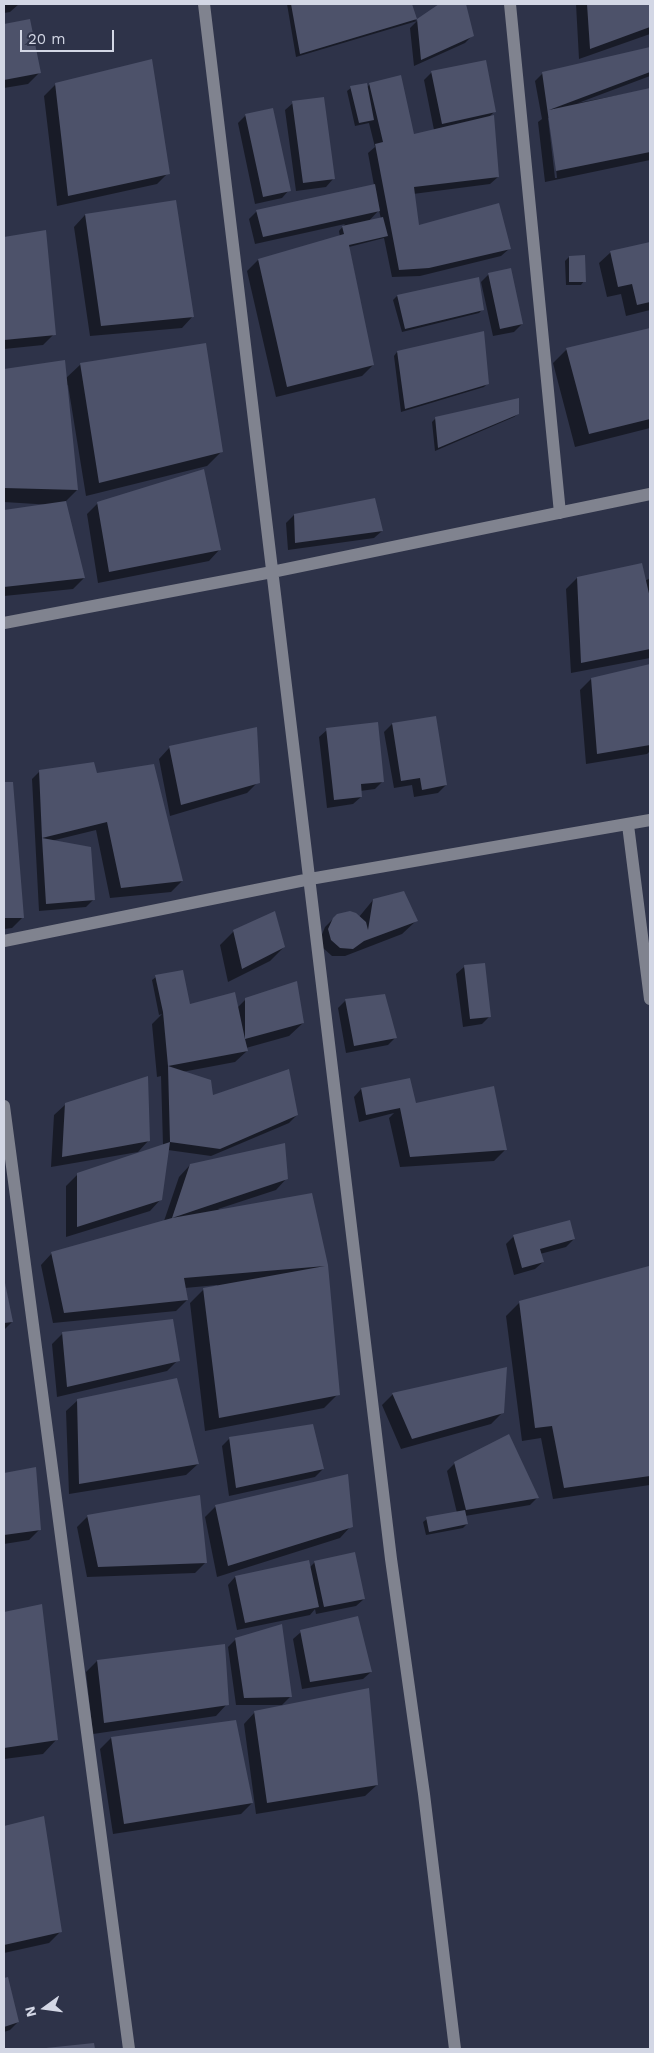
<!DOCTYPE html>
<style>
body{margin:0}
#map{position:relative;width:654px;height:2053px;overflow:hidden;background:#2e3349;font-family:"Work Sans",sans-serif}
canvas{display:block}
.frame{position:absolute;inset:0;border:5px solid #d3d7e5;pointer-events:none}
.north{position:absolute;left:20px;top:1983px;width:50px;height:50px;-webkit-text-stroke:4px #2e3349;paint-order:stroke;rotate:256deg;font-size:14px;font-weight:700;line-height:20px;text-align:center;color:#d3d7e5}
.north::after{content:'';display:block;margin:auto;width:18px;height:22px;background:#d3d7e5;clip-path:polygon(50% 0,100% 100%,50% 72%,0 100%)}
.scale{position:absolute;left:20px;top:30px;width:94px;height:22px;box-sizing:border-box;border:2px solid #d3d7e5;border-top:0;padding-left:6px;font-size:15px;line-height:18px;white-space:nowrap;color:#d3d7e5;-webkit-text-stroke:4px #2e3349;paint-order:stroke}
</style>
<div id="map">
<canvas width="654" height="2053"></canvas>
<div class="frame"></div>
<div class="north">N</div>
<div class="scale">20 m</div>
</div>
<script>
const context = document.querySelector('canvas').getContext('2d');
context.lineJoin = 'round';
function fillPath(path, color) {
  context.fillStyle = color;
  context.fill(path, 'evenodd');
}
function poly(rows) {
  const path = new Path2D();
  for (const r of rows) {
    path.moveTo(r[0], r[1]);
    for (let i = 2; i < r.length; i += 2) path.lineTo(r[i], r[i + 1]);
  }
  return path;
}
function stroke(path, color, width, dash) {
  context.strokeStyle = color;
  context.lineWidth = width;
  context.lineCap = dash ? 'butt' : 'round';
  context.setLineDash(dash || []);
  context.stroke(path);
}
fillPath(poly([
 [4,4,19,4,10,12,4,13],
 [287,4,411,4,416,21,441,4,465,4,473,35,465,43,414,66,410,28,417,21,296,57],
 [576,4,650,4,650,34,579,59],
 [29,20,39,73,28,84,4,88,4,25],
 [650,49,650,76,578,103,650,89,650,160,545,182,538,122,542,119,535,81,543,73],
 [548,118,551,118,557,178,555,178],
 [432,72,495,111,489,117,498,177,490,184,413,194,418,227,509,249,501,256,420,276,392,277,384,238,349,247,373,365,362,376,276,397,247,271,258,260,340,237,339,231,345,224,255,244,249,219,257,211,374,185,368,153,375,147,369,123,355,126,347,91,351,88,366,88,370,84,413,135,434,130,424,80],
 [379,210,381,219,368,222],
 [55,85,168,173,157,184,57,206,44,96],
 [293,103,333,179,326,187,296,191,285,110],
 [246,115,289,190,282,198,255,204,238,123],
 [175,201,193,316,182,328,90,336,74,227,85,215],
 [45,231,54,334,43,345,4,349,4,238],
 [650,243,650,310,626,316,621,294,607,297,599,263,611,252],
 [569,257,584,281,581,285,566,285,565,261],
 [489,274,522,324,514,332,493,336,481,282],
 [478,279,483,309,479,313,402,332,393,300,397,296],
 [650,330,650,428,575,447,553,363,567,349],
 [397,352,488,383,484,387,401,412,394,356],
 [63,362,65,379,81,364,221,452,207,466,86,496,68,385,66,386,77,490,65,502,84,578,73,589,4,596,4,512,52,505,4,502,4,371],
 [518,414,514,417,435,451,432,422,436,418],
 [98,503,220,549,209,561,98,583,87,514],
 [294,515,382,531,374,538,288,550,286,523],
 [577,578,645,581,650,578,650,658,571,673,566,589],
 [650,666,650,751,647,754,586,764,580,690,591,679],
 [392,724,446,785,438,793,414,797,412,785,394,788,384,732],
 [327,730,383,781,375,789,360,791,361,797,353,804,327,808,319,737],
 [170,747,258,782,247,793,170,816,159,759],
 [40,771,96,776,182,881,171,892,110,898,96,830,51,841,94,899,86,907,39,911,32,779],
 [4,783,12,783,23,917,12,928,4,929],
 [373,900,416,921,402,934,345,956,332,956,323,948,321,937,325,927,334,918,359,917],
 [234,931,284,947,270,961,228,982,220,945],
 [464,967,490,1016,482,1024,463,1027,456,974],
 [156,977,189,1006,237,1008,246,999,303,1023,289,1036,246,1048,247,1051,235,1062,182,1072,212,1097,297,1115,289,1123,211,1156,168,1150,161,1199,150,1211,66,1237,66,1186,78,1174,163,1145,161,1076,157,1077,152,1024,162,1014,159,1015,152,980],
 [346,1000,396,1037,388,1045,346,1053,338,1008],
 [361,1089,415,1104,505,1150,494,1161,400,1167,389,1118,394,1113,359,1122,354,1097],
 [66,1104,149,1140,138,1152,51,1167,54,1115],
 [190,1165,287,1178,276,1190,218,1209,327,1265,338,1394,324,1408,205,1431,190,1303,204,1289,218,1287,217,1285,185,1288,187,1300,176,1311,53,1323,41,1265,52,1253,164,1221,179,1177],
 [514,1236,574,1239,566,1247,540,1254,543,1262,535,1269,514,1275,506,1244],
 [648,1267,650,1282,650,1485,553,1499,541,1438,522,1441,506,1316,520,1302],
 [4,1279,12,1322,4,1330],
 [63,1333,178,1360,167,1371,57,1397,52,1344],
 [393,1394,502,1413,491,1424,401,1449,382,1405],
 [78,1400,198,1464,186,1475,69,1494,66,1411],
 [230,1438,323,1469,315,1477,229,1496,222,1446],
 [455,1463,538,1497,530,1505,465,1516,467,1524,463,1528,426,1535,423,1522,427,1519,457,1513,447,1471],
 [35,1469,40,1529,29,1540,4,1544,4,1475],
 [216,1506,351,1526,340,1538,217,1577,205,1517],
 [88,1516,206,1562,195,1573,87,1577,77,1527],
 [315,1562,364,1599,356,1606,316,1614,315,1609,310,1615,237,1630,228,1585,235,1577,309,1568],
 [41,1606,56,1740,43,1754,4,1759,4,1613],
 [301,1632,371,1672,363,1679,302,1689,293,1639],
 [236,1639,290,1697,282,1705,236,1705,228,1647],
 [97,1661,227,1704,216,1716,93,1734,86,1672],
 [255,1712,377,1785,365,1796,256,1814,244,1724],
 [111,1738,252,1803,241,1814,113,1834,100,1749],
 [43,1817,60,1932,49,1943,4,1953,4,1827],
 [7,1978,18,2022,10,2030,4,2032,4,1979]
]), '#0007');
fillPath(poly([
 [291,4,412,4,417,19,439,4,466,4,474,36,421,60,417,19,300,54],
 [587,4,650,4,650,27,590,49],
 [30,19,41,73,4,80,4,24],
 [650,47,650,72,549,110,650,88,650,152,556,171,542,72],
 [152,59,170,174,68,196,55,83],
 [486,60,496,112,442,124,431,71],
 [401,75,414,134,494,115,499,177,414,187,419,225,499,203,511,249,429,268,399,270,375,144,383,142,369,83],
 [367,83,374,120,359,123,350,86],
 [324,97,335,179,303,183,292,101],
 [273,108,291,191,263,197,245,114],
 [375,184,380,211,263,237,256,210],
 [176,200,194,317,101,326,85,214],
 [383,217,388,236,349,245,374,365,287,387,258,259,344,234,342,226],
 [46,230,56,335,4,340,4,237],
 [650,242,650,302,637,305,632,284,618,287,610,251],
 [585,255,586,282,569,282,569,256],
 [511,268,523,324,500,329,488,273],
 [479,277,484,310,405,329,397,295],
 [650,328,650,419,589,434,566,348],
 [484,331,489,384,405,409,397,351],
 [206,343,223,452,99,483,80,363],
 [65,360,78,490,4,488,4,369],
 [519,398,519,414,438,448,435,417],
 [204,469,221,550,109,572,97,502],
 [375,498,383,531,295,543,294,514],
 [66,501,85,578,4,587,4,510],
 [642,563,650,598,650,649,581,663,577,577],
 [650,664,650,745,597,754,591,678],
 [436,716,447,785,422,790,420,778,401,781,392,723],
 [378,722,384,782,361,784,362,797,334,800,326,728],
 [257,727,260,783,181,805,169,746],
 [94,762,97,773,154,764,183,881,121,888,107,822,42,838,91,847,95,900,46,904,42,838,39,770],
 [4,782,13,782,24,918,4,918],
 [404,891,418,921,364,941,353,949,340,948,331,940,328,929,333,918,337,914,350,911,356,913,366,922,368,930,373,899],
 [275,911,285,947,242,969,233,930],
 [485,963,491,1017,470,1019,464,965],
 [183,970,190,1004,235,992,245,1039,245,998,297,981,304,1023,245,1039,248,1051,168,1066,163,1012,155,975],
 [385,994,397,1038,354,1046,345,999],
 [168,1066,211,1080,213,1095,289,1069,298,1115,220,1149,170,1142],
 [148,1076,150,1141,62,1157,65,1103],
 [410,1078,416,1103,494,1086,507,1150,410,1157,400,1108,366,1115,361,1088],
 [170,1142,162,1200,77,1227,77,1173],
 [285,1143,288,1179,172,1218,312,1193,328,1265,340,1395,219,1418,203,1288,325,1266,184,1278,188,1300,64,1313,51,1252,172,1218,190,1164],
 [570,1220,575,1239,540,1249,544,1262,522,1268,513,1235],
 [649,1266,650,1476,564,1488,552,1426,535,1428,519,1301],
 [4,1278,13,1322,4,1323],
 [173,1319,180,1361,67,1387,62,1332],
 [507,1367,504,1413,412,1439,392,1393],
 [177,1378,199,1464,79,1484,77,1399],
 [313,1424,324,1469,236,1488,229,1437],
 [509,1434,539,1498,466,1510,454,1462],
 [36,1467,41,1530,4,1535,4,1473],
 [348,1474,353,1527,228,1566,215,1505],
 [200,1495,207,1563,98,1567,87,1515],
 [465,1510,468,1524,429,1532,426,1517],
 [355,1552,365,1599,324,1607,314,1561],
 [309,1560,319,1607,245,1623,235,1576],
 [42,1604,58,1740,4,1748,4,1612],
 [358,1616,372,1672,310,1682,300,1630],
 [282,1624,292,1697,244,1698,235,1638],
 [225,1644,229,1705,104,1723,97,1660],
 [369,1688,378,1785,267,1803,254,1711],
 [236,1720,253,1803,124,1824,111,1737],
 [44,1816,62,1932,4,1945,4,1826],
 [8,1977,19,2022,4,2027,4,1978],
 [94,2043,95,2049,46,2049,46,2048]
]), '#4d526a');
stroke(poly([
 [204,4,391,1559,424,1794,455,2049],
 [510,4,560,513],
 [4,623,272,572,650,494],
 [628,825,650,999],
 [4,941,310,879,650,820],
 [4,1106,129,2049]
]), '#80838f', 12);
</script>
